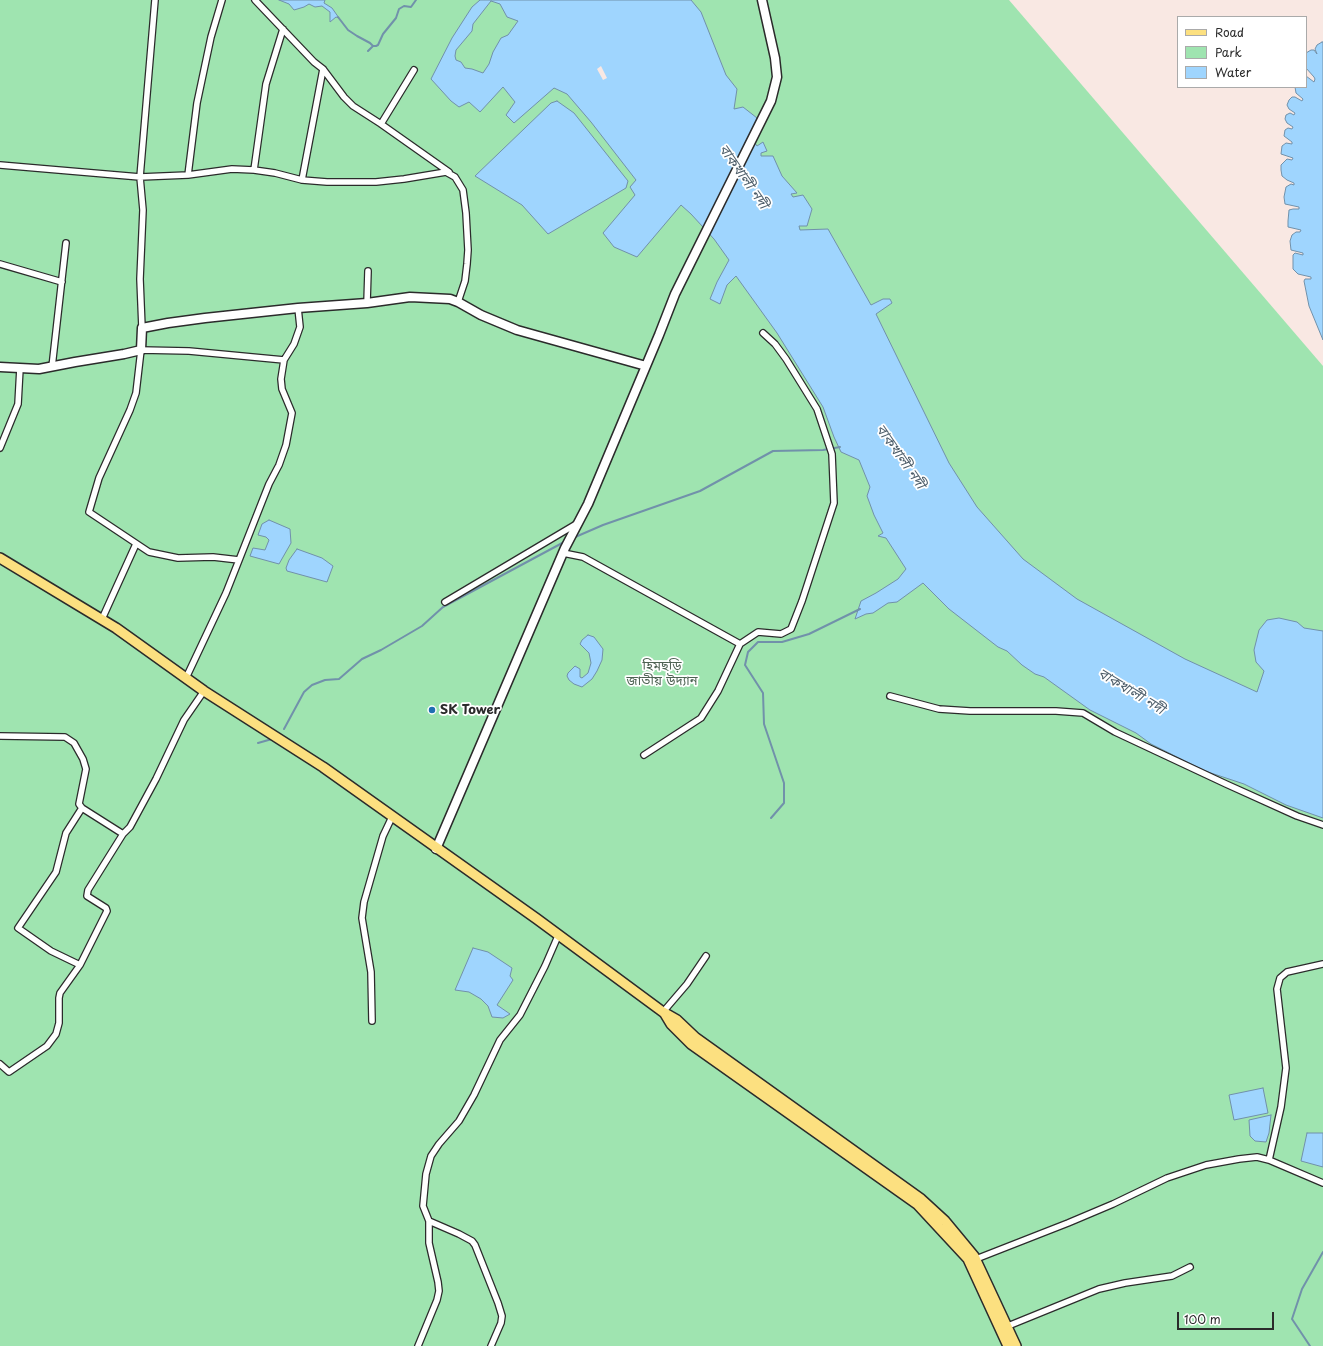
<!DOCTYPE html>
<meta charset="utf-8">
<style>
body{margin:0}
#map{position:relative;width:1323px;height:1346px;overflow:hidden;background:#f9e8e3;font-family:"Playpen Sans",sans-serif}
canvas{display:block}
.legend{position:absolute;left:1177px;top:16px;width:130px;height:72px;box-sizing:border-box;background:#fff;border:1px solid #aaa;margin:0;padding:5px 7px;list-style:none;font-size:12px;color:#2b2b2b}
.legend li{display:flex;align-items:center;gap:8px;height:20px}
.legend b{width:20px;border:1px solid #aaa}
.scale{position:absolute;left:1177px;top:1312px;width:97px;height:18px;box-sizing:border-box;border:2px solid #2b2b2b;border-top:0;padding-left:5px;font-size:12px;line-height:14px;white-space:nowrap;color:#2b2b2b;-webkit-text-stroke:3px #fff;paint-order:stroke}
</style>
<div id="map">
<canvas width="1323" height="1346"></canvas>
<ul class="legend">
<li><b style="height:5px;background:#fce080"></b>Road</li>
<li><b style="height:11px;background:#9fe4b0"></b>Park</li>
<li><b style="height:11px;background:#9fd5fe"></b>Water</li>
</ul>
<div class="scale">100 m</div>
</div>
<script>
const context = document.querySelector('canvas').getContext('2d');
context.lineJoin = 'round';
function fillPath(path, color) {
  context.fillStyle = color;
  context.fill(path, 'evenodd');
}
function poly(rows) {
  const path = new Path2D();
  for (const r of rows) {
    path.moveTo(r[0], r[1]);
    for (let i = 2; i < r.length; i += 2) path.lineTo(r[i], r[i + 1]);
  }
  return path;
}
function stroke(path, color, width, dash) {
  context.strokeStyle = color;
  context.lineWidth = width;
  context.lineCap = dash ? 'butt' : 'round';
  context.setLineDash(dash || []);
  context.stroke(path);
}
function label(font, color, halo, rows, align = 'center') {
  context.font = font + ' "Playpen Sans","Noto Sans Bengali",sans-serif';
  context.lineWidth = 3.5;
  context.setLineDash([]);
  context.textBaseline = 'middle';
  context.strokeStyle = halo;
  context.fillStyle = color;
  for (const [text, x, y, turn = 0] of rows) {
    context.save();
    context.translate(x, y);
    context.rotate((+turn || 0) * Math.PI / 180);
    context.textAlign = isNaN(turn) ? turn : align;
    if (halo) context.strokeText(text, 0, 0);
    context.fillText(text, 0, 0);
    context.restore();
  }
}
fillPath(poly([
 [0,0,1009,0,1323,366,1323,1346,0,1346]
]), '#9fe4b0');
const water = poly([
 [279,0,325,0,324,3,332,8,339,18,336,17,330,22,330,12,322,6,315,7,309,4,304,7,294,10,289,4,279,0],
 [480,0,691,0,701,12,726,75,737,89,734,109,743,107,757,118,762,126,750,136,757,146,763,142,767,151,761,153,761,156,773,156,782,176,797,193,791,194,793,197,803,195,812,209,807,226,799,226,800,230,828,229,871,305,883,299,890,299,892,303,876,314,949,463,977,507,1023,559,1077,599,1185,659,1257,692,1264,671,1256,662,1254,650,1259,630,1267,620,1279,618,1297,622,1304,628,1323,631,1323,818,1286,805,1244,784,1205,771,1151,744,1136,733,1090,710,1044,677,1035,674,1022,665,1007,651,998,647,949,609,923,583,897,602,888,603,873,613,866,614,855,619,861,601,876,593,898,579,906,569,886,538,878,536,883,533,874,515,867,496,870,487,859,460,841,452,834,437,823,407,777,333,736,276,727,285,720,304,710,299,717,282,729,260,714,239,691,214,681,205,637,257,614,247,603,233,635,195,630,187,636,180,591,122,567,94,554,88,514,123,506,115,515,102,503,87,480,112,469,102,459,107,451,101,431,79,452,38,472,7,480,0],
 [491,1,500,4,507,17,518,21,508,35,501,38,493,52,489,64,483,73,472,69,465,68,461,62,456,60,455,56,456,50,472,31,473,24,491,1],
 [1322,42,1323,42,1323,340,1309,306,1304,281,1305,279,1311,279,1311,277,1298,274,1293,269,1293,255,1295,253,1303,255,1303,253,1291,250,1290,241,1292,235,1296,232,1300,232,1301,230,1288,227,1288,221,1289,210,1293,209,1299,209,1299,207,1285,204,1284,197,1286,187,1291,184,1294,185,1294,183,1287,180,1282,176,1281,170,1281,165,1287,159,1292,160,1293,158,1281,154,1282,146,1286,143,1292,144,1292,142,1284,136,1285,130,1288,128,1292,129,1293,127,1287,123,1285,119,1286,115,1290,113,1294,115,1295,113,1289,109,1287,105,1289,100,1292,97,1295,97,1302,101,1303,99,1296,93,1295,87,1306,87,1306,76,1314,82,1315,79,1314,77,1306,68,1306,53,1311,50,1314,50,1317,54,1315,49,1317,45,1322,42],
 [557,101,574,113,628,181,626,188,548,234,522,205,475,176,551,103,557,101],
 [269,520,290,529,291,543,279,564,250,556,253,548,265,550,269,540,266,537,258,535,262,524,269,520],
 [297,549,322,558,333,566,327,582,287,571,286,568,289,560,297,549],
 [588,635,594,637,603,649,602,660,597,671,592,679,582,687,574,684,569,680,567,676,568,673,575,666,580,669,580,677,582,678,588,673,591,663,589,653,580,644,582,640,588,635],
 [473,948,488,952,512,968,510,976,513,980,497,1005,510,1014,503,1018,492,1017,488,1006,481,999,469,992,455,990,473,948],
 [1263,1088,1268,1113,1234,1120,1229,1095,1263,1088],
 [1271,1115,1269,1133,1266,1142,1255,1141,1250,1136,1249,1120,1271,1115],
 [1307,1133,1323,1133,1323,1167,1301,1161,1307,1133]
]);
fillPath(water, '#9fd5fe');
stroke(water, '#7191aa', 1);
fillPath(poly([
 [601,66,607,78,603,80,597,69]
]), '#f9e8e3');
stroke(poly([
 [338,17,348,30,357,36,370,43,373,46,376,46,378,45,383,34,396,18,399,9,404,6,411,7,416,0],
 [368,51,373,46],
 [573,538,603,525,700,491,773,451,823,450,840,447],
 [284,729,304,692,312,685,325,680,339,679,362,659,381,650,422,626,443,607,566,541],
 [258,743,272,739],
 [771,818,784,803,784,783,764,724,763,693,745,665,748,652,758,642,782,642,809,634,860,609],
 [1310,1346,1292,1319,1302,1289,1323,1252]
]), '#7191aa', 2);
const street = poly([
 [255,0,314,62,323,69,344,97,353,106,381,124,449,172],
 [381,124,414,70],
 [0,165,140,177,188,175,232,169,254,170,275,173,302,180,327,182,376,182,404,179,446,172,455,177,463,190,466,213,468,250,467,264,465,281,458,302],
 [254,170,266,84,283,29],
 [188,175,197,103,211,37,222,0],
 [302,180,323,69],
 [0,264,62,282],
 [367,303,368,271],
 [142,328,140,279,143,210,140,177,155,0],
 [52,367,66,243],
 [0,448,18,404,20,368],
 [563,553,583,557,740,644],
 [239,560,213,557,178,558,149,552,89,512,99,478,130,410,136,393,141,350,189,351,284,360],
 [445,602,578,523],
 [102,619,136,544],
 [186,678,226,593,269,484,279,465,286,445,292,413,282,389,281,379,284,360,294,344,300,327,298,308],
 [890,696,939,709,970,711,1056,711,1083,713,1115,732,1226,784,1297,816,1323,825],
 [0,736,65,737,74,743,83,759,86,769,79,804,82,808,123,834],
 [644,755,701,718,718,691,740,644,758,632,781,634,791,629,802,601,834,503,832,454,817,409,786,359,775,344,763,333],
 [80,965,51,951,18,928,56,872,66,833,82,808],
 [663,1012,687,984,706,956],
 [372,1021,371,972,362,918,364,902,383,836,392,817],
 [0,1064,9,1072,47,1046,56,1034,59,1023,59,998,60,993,80,965,107,911,106,908,87,896,88,890,123,834,130,827,156,779,184,720,204,691],
 [1269,1160,1281,1107,1286,1068,1277,989,1280,978,1287,972,1323,964],
 [429,1221,459,1234,472,1241,475,1245,498,1303,502,1316,501,1323,491,1346],
 [976,1259,1068,1223,1113,1204,1167,1178,1206,1165,1239,1159,1257,1157,1269,1160,1323,1183],
 [1008,1326,1099,1289,1125,1283,1172,1276,1190,1267],
 [418,1346,437,1300,439,1291,438,1282,429,1243,429,1221,423,1206,426,1174,431,1156,439,1144,459,1121,474,1095,500,1040,520,1015,545,966,558,936]
]);
const secondary = poly([
 [0,367,39,369,75,362,124,354,141,350,142,328,168,323,205,318,298,308,367,303,410,297,450,299,458,302,481,315,517,330,646,366],
 [436,849,565,548,588,504,659,335,675,294,771,101,777,77,775,58,762,0]
]);
const primary = poly([
 [0,558,116,628,204,691,323,767,537,919,663,1012,677,1020,696,1038,921,1199,945,1221,974,1256,1016,1346],
 [665,1014,671,1024,691,1044,917,1204,968,1259,1008,1346]
]);
stroke(street, '#2b2b2b', 8);
stroke(secondary, '#2b2b2b', 11);
stroke(primary, '#2b2b2b', 12);
stroke(street, '#fff', 5.5);
stroke(secondary, '#fff', 8);
stroke(primary, '#fce080', 9);
for (const [x, y, r, color] of [
 [432,710,4,"#1f6fb2"]
]) {
  const dot = new Path2D();
  dot.arc(x, y, r, 0, 2 * Math.PI);
  context.fillStyle = color;
  context.fill(dot);
  stroke(dot, '#fff', 1.5);
}
label('13px', '#4e6253', '#fff', [
 ["হিমছড়ি",662,666],
 ["জাতীয় উদ্যান",662,681]
]);
label('bold 13px', '#2b2b2b', '#fff', [
 ["SK Tower",440,710]
], 'left');
label('italic 14px', '#4e5e6a', '#fff', [
 ["বাকখালী নদী",743,177,55],
 ["বাকখালী নদী",900,457,55],
 ["বাকখালী নদী",1131,692,31]
]);
</script>
